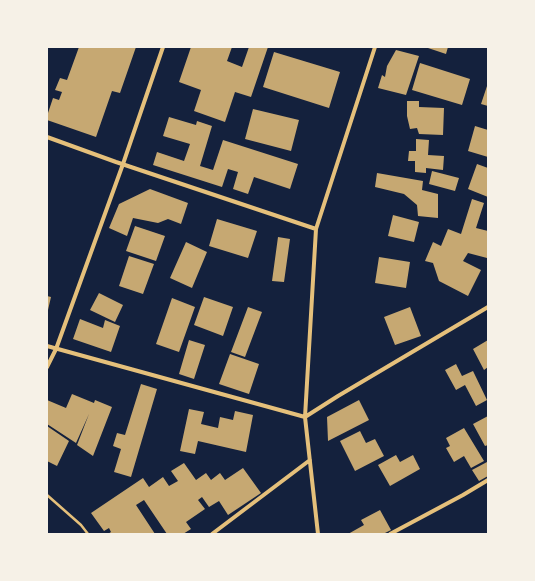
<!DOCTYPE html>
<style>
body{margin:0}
#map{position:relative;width:535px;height:581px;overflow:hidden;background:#14213d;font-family:"PT Sans",sans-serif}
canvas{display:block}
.frame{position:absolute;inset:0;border:48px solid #f6f1e7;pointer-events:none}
</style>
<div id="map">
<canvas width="535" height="581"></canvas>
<div class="frame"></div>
</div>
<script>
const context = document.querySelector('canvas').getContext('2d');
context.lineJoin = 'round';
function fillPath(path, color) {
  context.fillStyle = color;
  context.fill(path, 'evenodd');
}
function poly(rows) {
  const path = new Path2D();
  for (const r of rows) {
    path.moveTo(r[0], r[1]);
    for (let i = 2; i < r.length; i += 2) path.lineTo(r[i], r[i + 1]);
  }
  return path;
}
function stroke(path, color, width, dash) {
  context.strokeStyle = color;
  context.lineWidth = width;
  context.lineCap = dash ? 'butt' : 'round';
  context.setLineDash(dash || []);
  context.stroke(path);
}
fillPath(poly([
 [79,47,136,47,120,93,112,91,96,137,47,120,47,116,53,98,59,100,62,92,55,90,60,78,67,80],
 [191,47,232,47,227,61,242,67,249,47,268,47,251,97,235,92,225,122,194,111,201,90,179,82],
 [425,47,448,47,446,54],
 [396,50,419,56,406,95,378,88,382,75,385,77,387,66],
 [274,52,340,72,329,108,263,87],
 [420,63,470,79,462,105,412,90],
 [488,83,488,106,481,104],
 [407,101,419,101,419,107,444,108,443,135,419,134,417,128,410,129,407,116],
 [253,109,299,120,291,151,245,139],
 [169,117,196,125,197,121,212,126,200,166,213,170,223,140,298,164,290,189,254,177,248,194,233,189,238,172,228,169,222,187,153,165,157,152,184,161,190,144,163,136],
 [475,126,488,130,488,157,468,151],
 [416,139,429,140,428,155,444,156,443,170,426,168,426,173,415,172,415,161,408,161,409,151,416,151],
 [477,164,488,168,488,197,468,189],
 [432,171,459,178,455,191,429,184],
 [377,173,423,181,422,190,438,194,438,218,418,216,417,205,404,194,375,187],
 [150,189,188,203,181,224,168,219,158,223,133,218,127,236,109,228,119,204],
 [472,199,484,203,476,228,488,231,487,258,468,253,463,261,481,270,468,296,439,281,433,263,425,261,433,242,441,246,448,229,461,234],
 [393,215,419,222,414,242,388,236],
 [217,219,257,231,248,258,209,246],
 [135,226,165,236,156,261,126,251],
 [278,237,290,239,284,282,272,281],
 [186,242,207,252,192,288,170,278],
 [129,256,154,264,143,294,119,286],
 [379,257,410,262,406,288,375,283],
 [99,293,123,305,115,322,90,310],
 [47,296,51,297,48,310,47,310],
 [204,297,233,307,223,336,194,325],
 [172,298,195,307,179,352,156,344],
 [248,307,262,312,245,357,231,352],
 [410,307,421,336,395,345,384,317],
 [80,319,103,328,105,320,120,326,111,352,73,339],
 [189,340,205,345,194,379,179,374],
 [488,340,488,367,484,370,473,349],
 [230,354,259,364,249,394,219,384],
 [456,364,462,376,473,371,487,400,476,406,465,385,456,390,445,370],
 [141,384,157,389,131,477,114,472,121,449,113,446,117,433,125,435],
 [72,394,94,403,95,400,112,407,93,456,77,445,89,414,76,443,47,424,47,400,66,408],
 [359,400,369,420,328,441,327,417],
 [189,409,204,412,201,424,218,428,220,417,233,420,235,411,253,415,246,452,198,441,195,454,180,451],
 [488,416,488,445,485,446,473,424],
 [47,426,69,441,57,466,47,461],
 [464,428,484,461,471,468,464,456,454,462,446,448,450,446,446,438],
 [360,431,366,443,375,439,384,456,355,471,340,441],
 [396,455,400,462,413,455,420,469,390,486,378,465],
 [487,462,488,463,488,476,479,481,472,470],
 [184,463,196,480,206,473,211,480,220,473,225,480,243,468,261,493,228,515,219,501,209,507,202,497,198,500,205,509,186,522,191,529,183,534,167,534,144,500,136,505,155,534,108,534,111,532,109,528,104,531,91,513,143,478,149,487,163,477,169,486,178,481,171,471],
 [380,510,391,530,383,534,348,534,364,525,361,520]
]), '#c6a872');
stroke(poly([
 [47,495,81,525,88,534]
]), '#e5c07b', 2.5);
stroke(poly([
 [47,137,116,162,316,229],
 [47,346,305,417,338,396,488,307],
 [47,367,56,349,123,164,163,47],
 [212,534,310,460],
 [318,534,305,417,316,229,375,47],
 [390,534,463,495,488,480]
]), '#e5c07b', 4);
</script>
